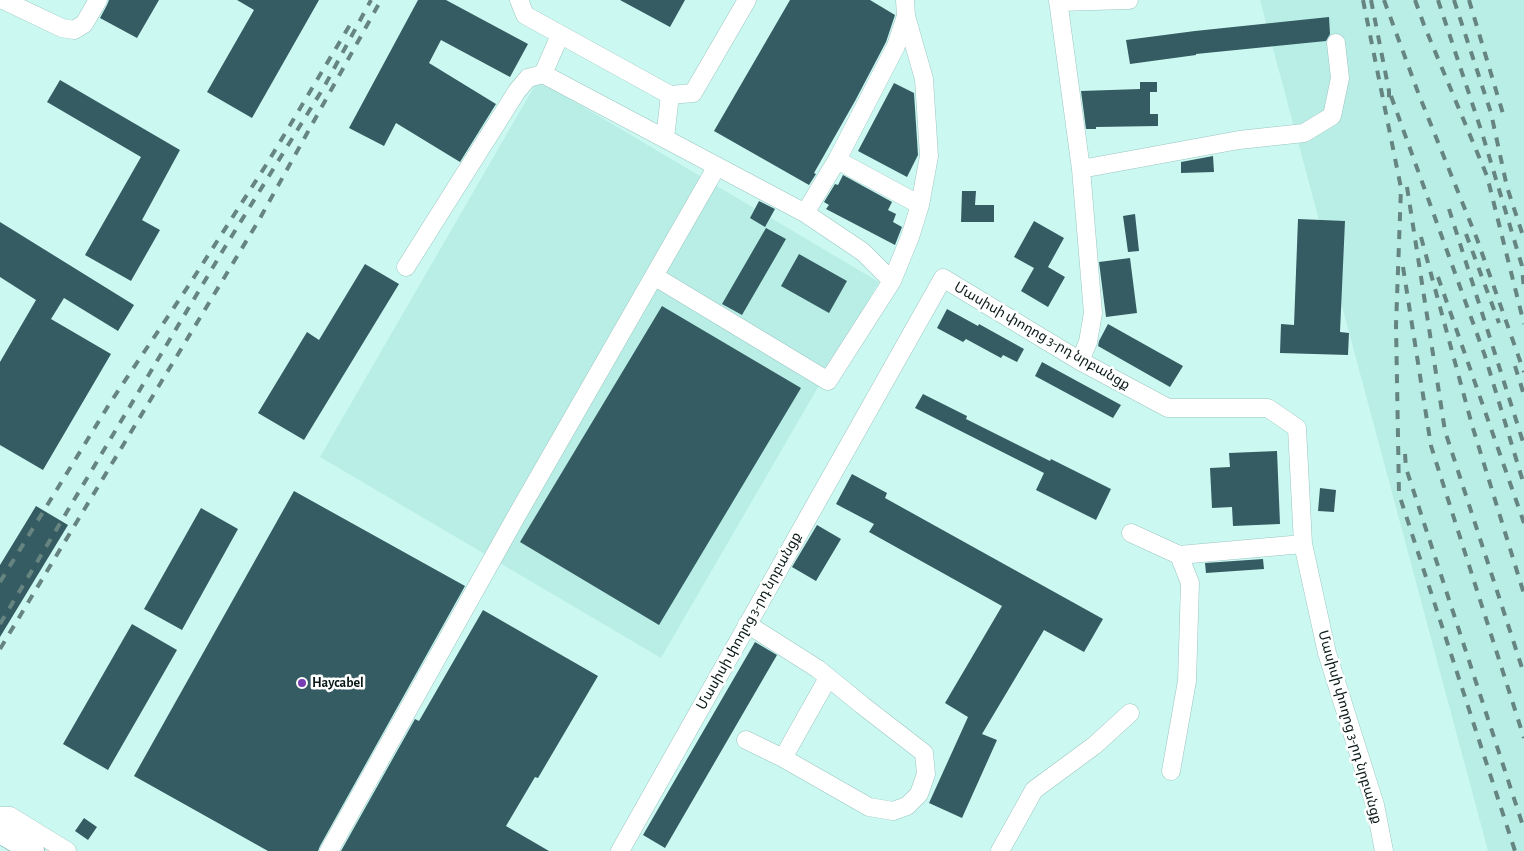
<!DOCTYPE html>
<meta charset="utf-8">
<style>
body{margin:0}
canvas{display:block;background:#ccf8f2}
</style>
<canvas width="1524" height="851"></canvas>
<script>
const context = document.querySelector('canvas').getContext('2d');
context.lineJoin = 'round';
function fillPath(path, color) {
  context.fillStyle = color;
  context.fill(path, 'evenodd');
}
function poly(rows) {
  const path = new Path2D();
  for (const r of rows) {
    path.moveTo(r[0], r[1]);
    for (let i = 2; i < r.length; i += 2) path.lineTo(r[i], r[i + 1]);
  }
  return path;
}
function stroke(path, color, width, dash) {
  context.strokeStyle = color;
  context.lineWidth = width;
  context.lineCap = dash ? 'butt' : 'round';
  context.setLineDash(dash || []);
  context.stroke(path);
}
function label(font, color, halo, rows, align = 'center') {
  context.font = font + ' "Alegreya Sans","Noto Sans Armenian",sans-serif';
  context.lineWidth = 5;
  context.setLineDash([]);
  context.textBaseline = 'middle';
  context.strokeStyle = halo;
  context.fillStyle = color;
  for (const [text, x, y, turn = 0] of rows) {
    context.save();
    context.translate(x, y);
    context.rotate((+turn || 0) * Math.PI / 180);
    context.textAlign = isNaN(turn) ? turn : align;
    if (halo) context.strokeText(text, 0, 0);
    context.fillText(text, 0, 0);
    context.restore();
  }
}
fillPath(poly([
 [1260,0,1524,0,1524,851,1488,851],
 [538,80,879,282,661,658,320,457]
]), '#b9eee7');
fillPath(poly([
 [109,0,159,0,137,38,100,18,107,5],
 [237,0,319,0,252,118,207,92,254,10],
 [418,0,446,0,528,44,510,77,441,40,429,63,496,104,460,162,396,123,384,146,349,128],
 [620,0,685,0,670,27],
 [790,0,870,0,895,15,886,42,855,101,814,173,816,174,809,185,714,131],
 [1329,17,1330,34,1326,41,1196,54,1196,55,1130,64,1126,40,1195,31],
 [60,80,180,150,142,220,160,230,131,281,85,255,141,157,47,102],
 [1140,82,1157,82,1157,92,1150,92,1150,114,1158,114,1158,126,1096,127,1096,129,1086,129,1081,91,1140,89],
 [894,83,914,93,918,155,907,177,858,151],
 [1213,156,1214,172,1181,173,1181,162],
 [843,175,892,202,888,210,896,214,893,222,902,227,895,245,826,209,829,205,824,202,835,184,838,185],
 [962,191,976,191,975,205,994,205,994,222,961,222],
 [759,201,775,209,765,227,750,218],
 [1135,214,1139,251,1128,252,1123,216],
 [1298,219,1345,221,1340,332,1349,333,1348,355,1280,353,1281,324,1294,325],
 [1034,221,1064,238,1048,267,1065,277,1048,307,1021,291,1034,268,1014,257],
 [0,222,134,305,118,331,64,298,51,319,111,354,43,470,0,445,0,362,36,300,0,277],
 [766,228,786,239,742,315,722,304],
 [799,254,847,281,829,313,781,286],
 [1130,258,1137,313,1106,317,1099,262],
 [365,264,399,284,304,440,258,413,307,332,319,340],
 [662,306,801,388,659,625,520,542],
 [947,309,978,326,979,324,1024,349,1017,362,1003,355,1001,358,966,339,963,342,937,328],
 [1108,324,1183,366,1170,387,1098,346,1099,341],
 [1042,362,1121,405,1113,418,1035,376],
 [923,394,967,416,966,419,1050,461,1051,459,1111,489,1096,520,1036,490,1044,473,915,408],
 [1277,451,1280,524,1233,526,1232,507,1212,508,1210,468,1230,467,1229,453],
 [852,474,887,493,885,498,1103,619,1084,652,1044,630,982,734,997,740,962,818,929,803,968,717,945,703,1002,606,869,532,874,524,836,504],
 [1320,488,1336,490,1334,512,1318,511],
 [294,491,465,586,320,846,318,851,268,851,134,776],
 [36,506,68,525,0,637,0,565],
 [201,508,238,529,182,630,144,609],
 [817,525,841,539,816,581,792,567],
 [1263,559,1264,569,1206,573,1205,563],
 [483,610,598,676,538,778,535,777,506,826,549,851,341,851,415,719,419,721],
 [132,624,177,650,108,770,63,744],
 [755,642,777,655,665,848,643,835],
 [84,818,97,827,88,840,75,831]
]), '#355c62');
const minor = poly([
 [3,0,62,28,74,30,84,24,98,0],
 [519,0,525,15,670,95,693,93,747,0],
 [1058,0,1081,169,1093,313,1088,342,1080,361],
 [1058,2,1129,0],
 [560,35,543,74,805,213,863,252,892,281,828,381,654,276],
 [665,138,670,95],
 [837,160,920,205],
 [1081,169,1239,140,1304,133,1332,116,1340,78,1336,43],
 [805,213,837,160,896,46,906,16,905,0],
 [406,267,517,91,528,78,543,74],
 [892,281,910,237,920,205,929,156,924,79,906,16],
 [1131,533,1179,555,1303,544],
 [746,740,783,758,869,807,893,811,907,806,919,794,926,774,924,753,862,705,818,669,747,624],
 [783,758,828,678],
 [1171,771,1187,681,1190,583,1179,555],
 [0,816,10,816,67,851],
 [329,851,517,515,717,166],
 [620,851,943,278,1080,361,1168,408,1268,408,1297,428,1303,544,1327,653,1375,805,1384,851],
 [1000,851,1034,790,1095,745,1130,713]
]);
const major = poly([
 [0,832,33,851]
]);
stroke(minor, '#9bc6c0', 19);
stroke(major, '#9bc6c0', 24);
stroke(minor, '#fff', 18);
stroke(major, '#fff', 22);
stroke(poly([
 [1363,0,1401,188,1396,325,1399,494,1515,851],
 [1371,0,1389,91,1389,106],
 [1384,0,1419,95,1477,239,1524,372],
 [1415,0,1424,25,1487,176,1524,324],
 [1438,0,1483,136,1522,266,1524,291],
 [1454,0,1491,113,1507,187,1524,239],
 [1469,0,1504,117],
 [1391,96,1485,356,1524,485],
 [1407,187,1445,431,1524,674],
 [1449,209,1524,445],
 [1466,234,1499,323],
 [1421,237,1472,425,1524,594],
 [1403,267,1431,446,1524,738],
 [1438,277,1524,523],
 [1515,366,1524,395],
 [1405,454,1406,468,1524,829],
 [0,582,110,403,189,285,268,162,354,18],
 [0,624,225,247,324,87,371,0],
 [0,649,259,220,381,0]
]), '#668480', 4, [9, 9]);
for (const [x, y, r, color] of [
 [302,683,5,"#773db3"]
]) {
  const dot = new Path2D();
  dot.arc(x, y, r, 0, 2 * Math.PI);
  context.fillStyle = color;
  context.fill(dot);
  stroke(dot, '#fff', 2);
}
label('14px', '#091917', '#fff', [
 ["Մասիսի փողոց 3-րդ նրբանցք",1042,336,30],
 ["Մասիսի փողոց 3-րդ նրբանցք",749,621,-61],
 ["Մասիսի փողոց 3-րդ նրբանցք",1350,727,74]
]);
label('bold 14px', '#091917', '#fff', [
 ["Haycabel",312,683]
], 'left');
</script>
